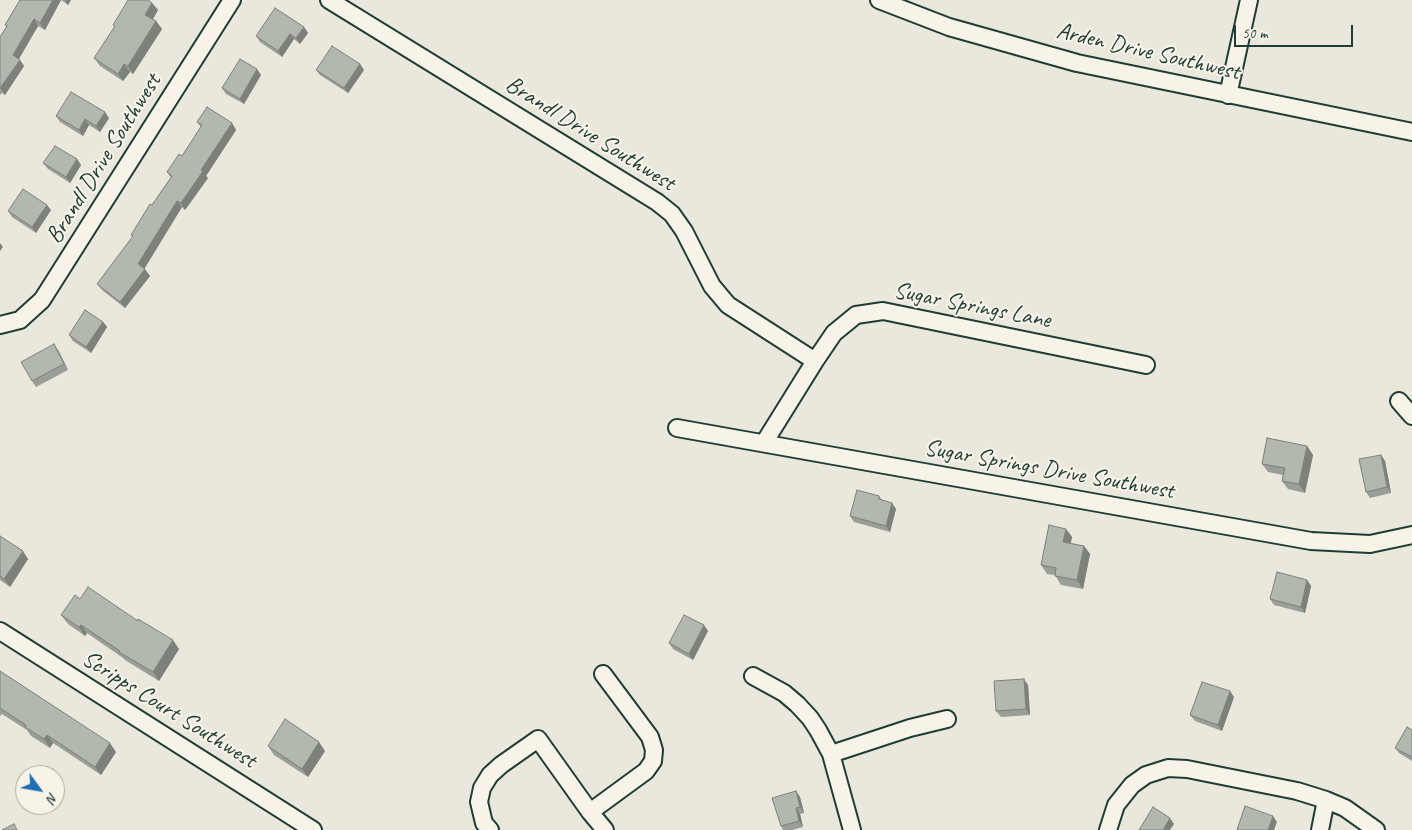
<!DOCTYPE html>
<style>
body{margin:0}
#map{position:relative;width:1412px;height:830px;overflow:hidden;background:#eae8dd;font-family:Caveat,sans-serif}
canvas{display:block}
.north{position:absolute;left:15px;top:765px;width:50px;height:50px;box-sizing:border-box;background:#f7f3e8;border:1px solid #a1aaa0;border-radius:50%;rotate:122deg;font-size:14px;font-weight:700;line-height:20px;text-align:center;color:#1f3d34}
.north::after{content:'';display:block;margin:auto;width:18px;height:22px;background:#1f6fb2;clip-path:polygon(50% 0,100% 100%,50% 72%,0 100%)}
.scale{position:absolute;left:1234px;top:25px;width:119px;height:22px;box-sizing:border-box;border:2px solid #1f3d34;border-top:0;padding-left:6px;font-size:15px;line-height:18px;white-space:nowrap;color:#1f3d34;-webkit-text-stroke:4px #f7f3e8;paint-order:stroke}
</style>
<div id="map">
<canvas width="1412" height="830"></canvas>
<div class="north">N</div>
<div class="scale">50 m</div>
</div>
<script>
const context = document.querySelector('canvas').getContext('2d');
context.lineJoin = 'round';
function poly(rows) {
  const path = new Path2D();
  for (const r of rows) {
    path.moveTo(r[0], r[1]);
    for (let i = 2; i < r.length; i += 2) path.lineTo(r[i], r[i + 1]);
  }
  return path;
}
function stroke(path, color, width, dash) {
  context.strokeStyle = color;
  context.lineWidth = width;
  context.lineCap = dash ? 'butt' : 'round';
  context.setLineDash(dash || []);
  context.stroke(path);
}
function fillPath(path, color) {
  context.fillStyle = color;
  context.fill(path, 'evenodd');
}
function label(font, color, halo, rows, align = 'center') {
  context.font = font + ' Caveat,sans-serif';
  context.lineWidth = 4;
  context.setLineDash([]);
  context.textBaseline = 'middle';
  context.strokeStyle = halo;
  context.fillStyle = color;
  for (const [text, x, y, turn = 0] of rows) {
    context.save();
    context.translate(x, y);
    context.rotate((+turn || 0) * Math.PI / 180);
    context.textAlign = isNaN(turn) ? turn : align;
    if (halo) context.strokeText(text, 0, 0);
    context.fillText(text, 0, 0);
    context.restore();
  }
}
const street = poly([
 [329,0,657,202,672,214,684,231,712,286,728,305,815,361],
 [879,0,949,27,1077,63,1412,132],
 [1228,95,1249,0],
 [0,325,20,320,42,300,232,0],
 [1399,401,1412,416],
 [677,428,1311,541,1370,544,1412,535],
 [764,443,815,361,834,333,856,315,883,311,1146,365],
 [0,631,313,830],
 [753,676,784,693,797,704,810,718,818,730,831,754,852,830],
 [831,754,910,728,947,719],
 [590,812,646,771,653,761,654,750,650,737,603,674],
 [490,830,484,823,479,802,482,788,490,775,501,765,538,739,590,812,605,830],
 [1108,830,1116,805,1132,785,1146,775,1168,768,1187,769,1297,791,1326,800,1345,808,1376,830],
 [1320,830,1326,800]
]);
stroke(street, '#1f3d34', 20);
stroke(street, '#f7f3e8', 16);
fillPath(poly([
 [20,0,71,0,68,5,61,0,45,30,38,26,19,59,24,66,5,95,2,93,0,95,0,37,7,27,5,25],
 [152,3,158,10,153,19,156,21,162,29,133,74,130,72,123,81,100,66,94,58,115,27,113,25],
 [304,27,308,33,300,44,294,39,282,57,260,42,256,36],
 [360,64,364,70,348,93,320,75,316,70],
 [261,75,244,104,226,94,222,88],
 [56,116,109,118,100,132,89,125,83,136,60,122],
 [197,122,232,123,236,130,206,176,208,178,185,210,182,207,144,269,150,276,125,308,102,290,97,284,133,237,131,235,171,178,167,172,182,156,201,127],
 [77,159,81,165,70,183,48,169,43,163],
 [51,210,36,233,12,217,8,211],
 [103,322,107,327,91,353,73,341,69,335],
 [58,350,68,370,36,387,32,381],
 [1307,446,1313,455,1305,493,1288,489,1282,481,1283,475,1268,472,1262,464],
 [1381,455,1385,461,1391,493,1370,498,1366,492],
 [879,496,882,500,892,503,896,509,890,532,854,522,850,516],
 [1066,529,1072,537,1071,543,1084,546,1090,554,1083,589,1061,585,1055,575,1047,574,1041,565],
 [0,536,28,559,10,587,0,580],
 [1307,580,1311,586,1305,613,1274,605,1270,599],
 [80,599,179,649,159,681,125,660,123,658,87,633,85,636,68,624,61,615],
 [708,631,693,660,673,649,669,643],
 [0,671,116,752,101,775,53,743,50,748,31,736,27,730,2,714,0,716],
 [1028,685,1030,715,1001,717,996,711],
 [1234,697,1222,731,1195,721,1190,715],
 [1412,730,1412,761,1399,753,1395,748],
 [268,746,325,751,308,777,274,755],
 [796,791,800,797,804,813,800,814,803,827,792,830,783,830,781,826]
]), '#999e96');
fillPath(poly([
 [53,0,61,0,45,30,40,23],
 [65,0,71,0,68,5],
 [152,3,158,10,151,22,145,15],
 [34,19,38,26,17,62,13,55],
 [156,21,162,29,133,74,128,66],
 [304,27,308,33,300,44,296,38],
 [290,34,294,39,282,57,278,51],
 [20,60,24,66,5,95,0,88],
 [124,64,130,72,123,81,118,74],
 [360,64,364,70,348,93,344,88],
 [257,69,261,75,244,104,240,99],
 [105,112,109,118,100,132,96,126],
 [85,119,89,125,83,136,79,130],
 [232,123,236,130,206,176,208,178,185,210,181,203,201,170],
 [77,159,81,165,70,183,66,177],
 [177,201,182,207,143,271,138,264],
 [47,205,51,210,36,233,32,227],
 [0,243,3,247,0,251],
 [145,269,150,276,125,308,120,302],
 [103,322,107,327,91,353,86,347],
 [54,344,58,350,68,370,64,364],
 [1307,446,1313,455,1305,493,1299,484],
 [1381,455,1385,461,1391,493,1387,487],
 [892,503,896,509,890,532,886,526],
 [1066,529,1072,537,1069,550,1063,542],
 [1084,546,1090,554,1083,589,1077,580],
 [23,551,28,559,10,587,4,579],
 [1307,580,1311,586,1305,613,1301,607],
 [81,625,87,633,85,636,79,627],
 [704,625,708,631,693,660,689,654],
 [173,640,179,649,159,681,153,672],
 [1024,679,1028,685,1030,715,1026,709],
 [1230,691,1234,697,1222,731,1218,725],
 [47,735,53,743,50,748,44,739],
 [319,742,325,751,308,777,302,769],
 [110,743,116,752,101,775,95,767],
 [796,791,800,797,804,813,800,807],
 [796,808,800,814,803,827,799,821],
 [1273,816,1277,822,1274,830,1268,830],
 [1170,818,1174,824,1170,830,1163,830]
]), '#7d817a');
const building = poly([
 [20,0,53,0,40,23,34,19,13,55,20,60,0,88,0,37,7,26,5,25,20,0],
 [128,0,148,0,152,3,145,15,156,21,128,66,124,64,118,74,94,58,115,26,113,25,128,0],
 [275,8,304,27,296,38,290,34,278,51,256,36,275,8],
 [332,46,360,64,344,88,316,70,332,46],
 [240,59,257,69,240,99,222,88,240,59],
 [71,92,105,112,96,126,85,119,79,130,56,116,71,92],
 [207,107,232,123,201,170,203,171,181,203,177,201,138,264,145,269,120,302,97,284,133,236,131,235,150,204,152,205,172,176,167,172,179,154,182,156,202,125,197,122,207,107],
 [55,146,77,159,66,177,43,163,55,146],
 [23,189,47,205,32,227,8,211,23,189],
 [85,310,103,322,86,347,69,335,85,310],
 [54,344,64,364,32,381,21,362,54,344],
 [1267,438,1307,446,1299,484,1282,481,1285,468,1262,464,1267,438],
 [1381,455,1387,487,1366,492,1359,459,1381,455],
 [857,490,879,496,879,499,892,503,886,526,850,516,857,490],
 [1049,525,1066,529,1063,542,1084,546,1077,580,1055,576,1056,568,1041,565,1049,525],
 [0,536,23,551,4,579,0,576,0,536],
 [1277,572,1307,580,1301,607,1270,599,1277,572],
 [88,587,138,621,138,619,173,640,153,672,119,652,120,651,81,625,79,627,61,615,75,595,80,599,88,587],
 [684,615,704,625,689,654,669,643,684,615],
 [0,671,110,743,95,767,47,735,44,739,25,727,26,725,0,708,0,671],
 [1024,679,1026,709,996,711,994,681,1024,679],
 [1202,682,1230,691,1218,725,1190,715,1202,682],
 [285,719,319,742,302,769,268,746,285,719],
 [1407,727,1412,730,1412,757,1395,748,1407,727],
 [796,791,800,807,796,808,799,821,781,826,772,798,796,791],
 [1245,806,1273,816,1268,830,1237,830,1245,806],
 [1153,807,1170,818,1163,830,1139,830,1153,807],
 [14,824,17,830,2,830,14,824]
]);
fillPath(building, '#b2b8ae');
stroke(building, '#7d817a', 1);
label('24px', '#1f3d34', '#f7f3e8', [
 ["Arden Drive Southwest",1148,52,13],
 ["Brandl Drive Southwest",590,134,32],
 ["Brandl Drive Southwest",104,159,-58],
 ["Sugar Springs Lane",972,306,11],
 ["Sugar Springs Drive Southwest",1049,470,10],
 ["Scripps Court Southwest",169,710,32]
]);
</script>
